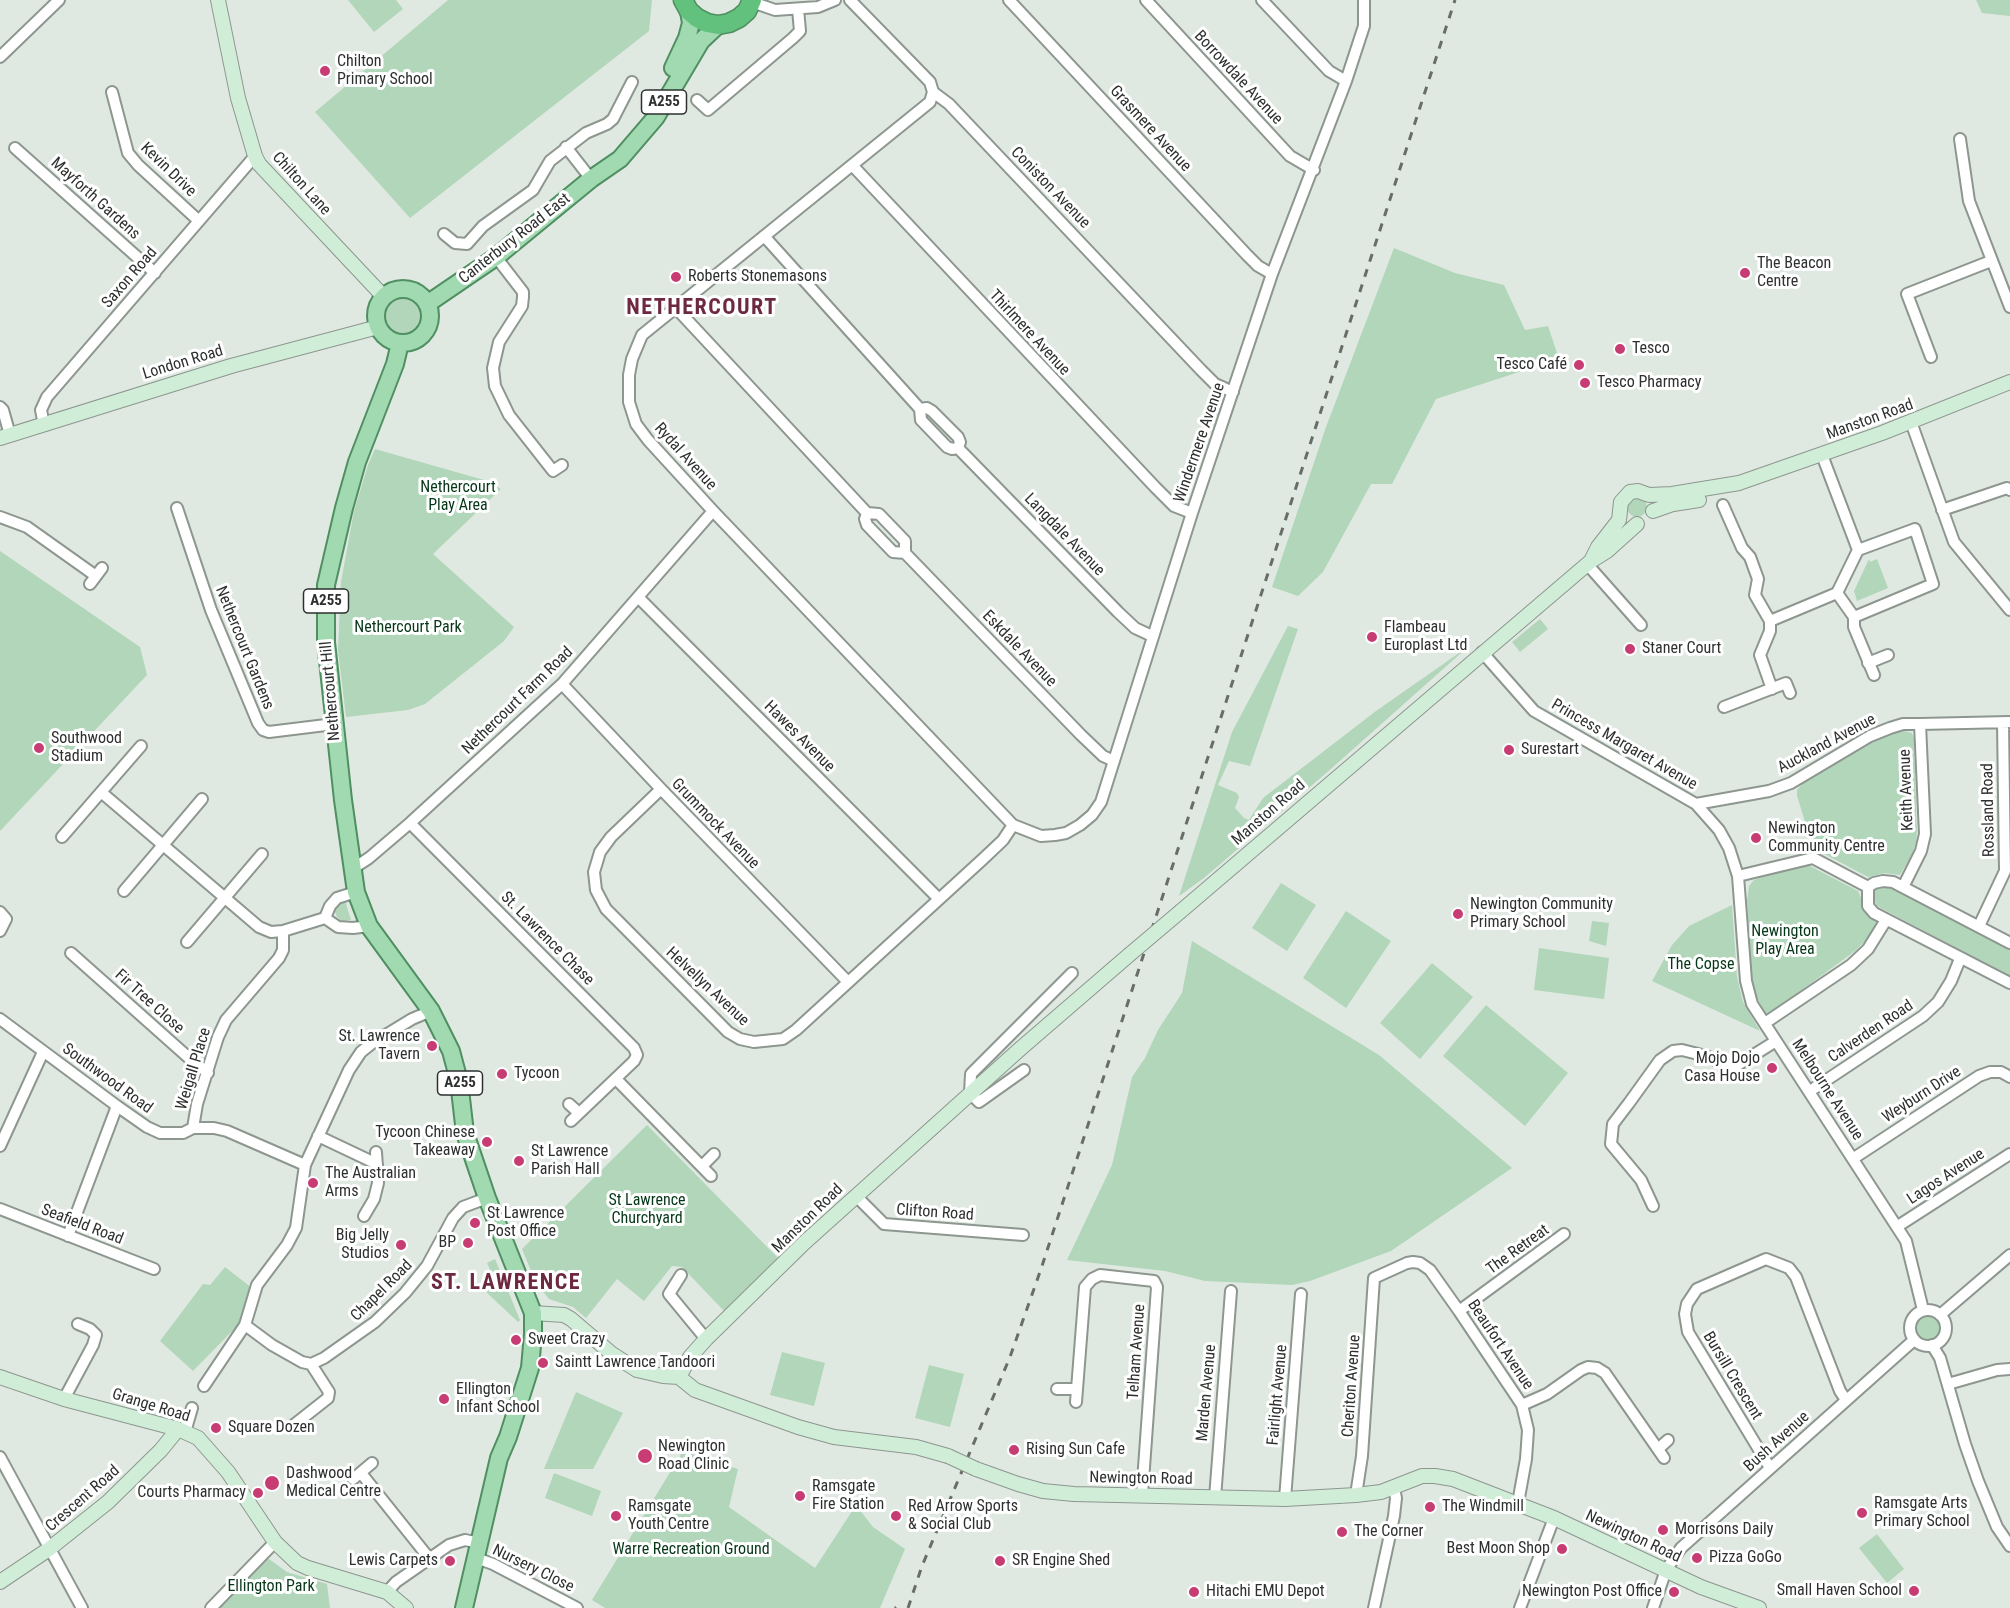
<!DOCTYPE html>
<meta charset="utf-8">
<style>
body{margin:0}
canvas{display:block;background:#e0e9e1}
</style>
<canvas width="2010" height="1608"></canvas>
<script>
const context = document.querySelector('canvas').getContext('2d');
context.lineJoin = 'round';
function fillPath(path, color) {
  context.fillStyle = color;
  context.fill(path, 'evenodd');
}
function poly(rows) {
  const path = new Path2D();
  for (const r of rows) {
    if (r.length === 3) {
      path.moveTo(r[0] + r[2], r[1]);
      path.arc(r[0], r[1], r[2], 0, 2 * Math.PI);
      continue;
    }
    path.moveTo(r[0], r[1]);
    for (let i = 2; i < r.length; i += 2) path.lineTo(r[i], r[i + 1]);
  }
  return path;
}
function stroke(path, color, width, dash) {
  context.strokeStyle = color;
  context.lineWidth = width;
  context.lineCap = dash ? 'butt' : 'round';
  context.setLineDash(dash || []);
  context.stroke(path);
}
function label(font, color, halo, rows, align = 'center') {
  context.font = font + ' "Roboto Condensed",sans-serif';
  context.lineWidth = 6;
  context.setLineDash([]);
  context.textBaseline = 'middle';
  context.strokeStyle = halo;
  context.fillStyle = color;
  for (const [text, x, y, turn = 0] of rows) {
    context.save();
    context.translate(x, y);
    context.rotate((+turn || 0) * Math.PI / 180);
    context.textAlign = isNaN(turn) ? turn : align;
    if (halo) context.strokeText(text, 0, 0);
    context.fillText(text, 0, 0);
    context.restore();
  }
}
fillPath(poly([
 [348,0,396,0,403,9,374,32],
 [448,0,652,0,649,31,410,218,315,112],
 [1976,0,2010,0,2010,16,1982,13],
 [1394,248,1455,273,1504,285,1525,330,1548,326,1559,359,1436,399,1392,484,1371,484,1323,572,1298,596,1272,587,1326,427],
 [403,316,20],
 [375,449,484,480,501,489,433,554,514,627,504,641,425,704,408,710,346,717,338,650,341,582,354,511,368,465],
 [1637,507,10],
 [0,551,140,647,147,675,0,831],
 [1869,559,1870,562,1877,559,1888,588,1857,601,1854,591],
 [1540,619,1548,629,1520,652,1512,642],
 [1288,626,1298,629,1250,766,1229,761,1218,785,1237,793,1239,797,1235,808,1244,818,1249,820,1263,798,1376,711,1469,646,1332,768,1204,878,1179,896,1232,732],
 [1904,731,1912,733,1914,739,1917,833,1916,842,1912,854,1900,875,1885,873,1868,877,1817,850,1810,838,1797,796,1797,790,1803,783,1882,737],
 [1803,865,1810,866,1858,891,1865,907,1878,921,1867,939,1855,951,1769,1014,1764,1012,1755,993,1752,981,1747,901,1749,886,1754,880,1762,877],
 [1281,883,1316,905,1287,951,1252,928],
 [1887,883,2010,945,2010,976,1877,906,1872,896,1874,890,1877,886],
 [340,901,345,901,351,920,342,921,337,917,334,909],
 [1732,905,1737,977,1743,1002,1760,1031,1652,981,1672,945,1689,926],
 [1346,911,1391,941,1346,1008,1303,978],
 [1592,921,1609,923,1606,946,1589,941],
 [1192,941,1379,1055,1512,1168,1391,1251,1310,1281,1292,1285,1205,1281,1165,1271,1067,1260,1112,1165,1132,1077,1145,1058,1158,1030,1182,993],
 [1539,948,1609,958,1604,999,1534,990],
 [1432,963,1473,997,1420,1059,1380,1023],
 [1486,1005,1568,1073,1525,1126,1443,1056],
 [647,1125,779,1259,725,1312,682,1267,672,1266,644,1301,617,1279,586,1318,573,1307,549,1299,536,1283,522,1249],
 [495,1259,520,1320,518,1322,485,1291,492,1274,487,1263],
 [225,1267,252,1288,242,1321,193,1371,160,1341,203,1284,210,1285],
 [1927,1327,13],
 [782,1352,825,1363,814,1406,770,1395],
 [929,1365,964,1374,950,1427,915,1418],
 [576,1392,623,1413,593,1469,544,1469],
 [683,1451,738,1469,729,1507,815,1568,856,1505,873,1527,905,1549,880,1608,605,1608,592,1600],
 [554,1473,601,1491,592,1516,545,1498],
 [1877,1534,1904,1569,1887,1583,1859,1548],
 [269,1559,287,1572,327,1584,330,1608,220,1608,265,1560]
]), '#b1d6b9');
const street = poly([
 [850,0,930,82,933,92,949,104,1201,370,1215,384,1233,392],
 [1009,0,1247,255,1258,266,1272,274],
 [1146,0,1290,156,1314,170],
 [1262,0,1329,71,1346,81],
 [752,2,775,10,818,7,835,0],
 [0,57,59,0],
 [112,92,128,153,138,165,199,221],
 [933,92,930,102,642,335,632,359,629,375,629,402,636,424,648,440,713,511,1013,825,1041,836,1055,835,1066,833,1080,825,1092,815,1101,802,1192,513,1272,274,1346,81,1364,26,1364,0],
 [697,100,708,110,793,38,800,31,798,9],
 [1960,139,1969,201,2010,307],
 [566,147,591,179],
 [15,148,155,273],
 [852,165,1155,487,1174,506,1192,513],
 [444,234,455,243,467,244,483,226,533,190,550,161,586,133,607,124,613,119,632,82],
 [764,236,920,409],
 [496,257,523,292,523,297,522,306,499,342,493,368,495,386,509,415,553,471,562,465],
 [675,307,867,513,879,514,905,541,905,553,893,552,867,525,865,519,867,513],
 [1931,357,1907,294,1991,261],
 [0,407,3,410,10,435],
 [1911,422,1954,542,2010,610],
 [44,425,41,410,47,397,255,156],
 [958,448,960,442,958,437,932,411,927,408,920,409,921,420,947,447,952,449,958,448,1118,612,1135,628,1152,636],
 [1723,505,1742,548,1750,557,1758,579,1755,595,1770,621,1837,593,1858,550,1822,455],
 [177,508,211,610,258,723,263,730,269,732,334,724],
 [1942,510,2007,488,2010,490],
 [0,517,27,527,96,576],
 [905,553,1081,735,1103,756,1114,761],
 [1587,564,1641,625],
 [90,584,102,568],
 [1837,593,1854,617,1854,627,1874,675],
 [638,597,939,899],
 [1854,617,1933,584,1915,529,1858,550],
 [1770,621,1770,631,1760,655,1772,689],
 [1482,652,1534,711,1696,804,1719,830,1729,848,1738,876,1746,981,1752,1004,1906,1241,1923,1310],
 [1868,663,1888,655],
 [562,684,661,789,848,982],
 [1724,707,1786,683,1790,693],
 [661,789,611,837,600,852,594,872,596,890,606,909,618,921,728,1032,740,1039,754,1042,783,1039,796,1030,983,859,1003,840,1013,825],
 [101,792,259,927,271,932,283,931,325,918],
 [1696,804,1769,791,1791,783,1870,736,1890,728,1903,724,1920,724,2010,722],
 [410,823,634,1048,637,1055,634,1061,571,1121],
 [62,837,141,746],
 [352,869,369,858,410,823,562,684,713,511],
 [1738,876,1813,858,1868,887],
 [1903,887,1921,851,1925,834,1920,724],
 [124,891,202,799],
 [0,912,6,919,0,931],
 [325,918,338,927,353,928,369,926],
 [325,918,330,906,337,898,356,892],
 [1979,926,2005,871,2003,723],
 [187,942,262,854],
 [2010,943,1893,882,1883,881,1874,883,1868,887,1868,906,1874,913,2010,983],
 [71,953,189,1058,208,1073],
 [0,1019,117,1106,147,1127,160,1133,183,1133,193,1128,214,1128,227,1131,305,1165],
 [1765,1023,1851,965,1868,949,1886,920],
 [1024,1070,979,1102,970,1093,971,1074,1072,973],
 [616,1079,711,1176],
 [1810,1091,1923,1016,1938,1002,1951,981,1960,959],
 [569,1104,579,1113],
 [193,1128,197,1104,218,1037,226,1020,279,958,283,950,283,931],
 [318,1136,377,1164],
 [0,1146,43,1052],
 [1854,1158,1979,1076,1990,1072,2001,1072,2010,1077],
 [702,1166,714,1154],
 [856,1196,884,1224,1023,1235],
 [1653,1206,1641,1180,1611,1144,1613,1124,1629,1103,1660,1060,1673,1051,1682,1050,1706,1056,1727,1065,1736,1066,1776,1041],
 [0,1209,154,1269],
 [364,1216,374,1199,378,1183,376,1152],
 [1898,1226,2010,1154],
 [68,1236,117,1106],
 [681,1275,669,1294,706,1339],
 [1928,1328,18],
 [1459,1311,1564,1234],
 [1940,1315,2010,1255],
 [245,1325,272,1345,302,1362,311,1364,324,1358,375,1322,405,1293,427,1266,453,1218,463,1207,487,1198],
 [1932,1345,1940,1358,1965,1444,1978,1481,1997,1527,2010,1546],
 [1948,1384,1997,1370,2010,1369],
 [204,1386,245,1325,257,1285,287,1245,296,1228,305,1165,349,1070,361,1052,371,1044,412,1019,431,1011],
 [1057,1389,1077,1389],
 [64,1399,93,1345,96,1335,90,1329,78,1324],
 [1076,1402,1085,1287,1092,1279,1100,1275,1154,1281,1157,1287,1142,1495],
 [1522,1405,1547,1394,1581,1370,1588,1367,1597,1368,1605,1373,1664,1458],
 [290,1428,328,1398,329,1392,311,1364],
 [185,1432,192,1408],
 [1658,1449,1668,1440],
 [0,1457,82,1608],
 [1770,1468,1688,1332,1685,1314,1687,1304,1697,1289,1766,1259,1789,1268,1796,1277,1840,1391,1846,1400],
 [361,1473,429,1558],
 [353,1479,372,1463],
 [1356,1495,1362,1456,1374,1278,1407,1263,1413,1262,1420,1263,1430,1270,1459,1311,1522,1405,1528,1430,1526,1459,1518,1503],
 [1215,1498,1231,1291],
 [1285,1499,1301,1294],
 [476,1558,493,1564,577,1608],
 [387,1592,396,1582,449,1545,465,1540,480,1543],
 [211,1608,275,1542],
 [1374,1608,1394,1516,1396,1498,1394,1488],
 [1520,1608,1554,1518],
 [1653,1608,1666,1570,1681,1548,1914,1340]
]);
const secondary = poly([
 [218,0,238,98,255,156,259,164,384,297],
 [0,438,231,366,378,327],
 [1653,511,1673,504,1699,500],
 [1591,561,1598,547,1619,520,1621,502,1630,492,1638,491,1649,495,1672,494,1739,483,1882,433,2010,382],
 [1181,911,1591,561,1607,551,1637,524],
 [533,1313,564,1315,571,1319,612,1354,637,1370,663,1376,679,1377,695,1390,798,1427,834,1437,916,1447,948,1456],
 [0,1377,64,1399,178,1429,198,1438,228,1472,275,1542,297,1563,308,1568,387,1592,406,1608],
 [679,1377,690,1357,706,1339,804,1243,1020,1049,1129,955],
 [976,1469,1018,1484,1043,1491,1074,1494,1285,1499,1356,1495,1381,1492,1422,1476,1435,1476,1453,1479,1554,1518,1701,1587,1759,1608],
 [0,1582,49,1549,108,1502,161,1450,178,1429]
]);
const primary = poly([
 [673,68,687,38,691,23,689,11],
 [403,316,27],
 [427,304,496,257,591,179,620,159,656,117,701,41,718,25],
 [400,343,395,364,357,462,344,508,326,585,326,642,343,800,356,892,369,926,431,1011,451,1051,459,1081,465,1133,487,1198,533,1313,533,1334,530,1368,508,1437,499,1458,464,1608]
]);
const highway = poly([
 [683,0,689,11,697,18,707,23,718,25,729,23,739,18,747,11,752,0]
]);
stroke(street, '#8d968f', 14);
stroke(secondary, '#8d968f', 16);
stroke(primary, '#4f8f61', 20);
stroke(highway, '#4f8f61', 21);
stroke(street, '#fff', 10);
stroke(secondary, '#d0edd8', 14);
stroke(primary, '#a1dab1', 16);
stroke(highway, '#62c27d', 18);
stroke(poly([
 [895,1608,896,1607],
 [908,1608,922,1566,1010,1357,1041,1269,1455,0]
]), '#686d69', 3, [8, 8]);
const secondaryBridge = poly([
 [1129,955,1181,911],
 [948,1456,976,1469]
]);
stroke(secondaryBridge, '#8d968f', 16, []);
stroke(secondaryBridge, '#d0edd8', 14);
for (const [x, y, r, color] of [
 [325,71,6,"#c73c72"],
 [1745,273,6,"#c73c72"],
 [676,277,6,"#c73c72"],
 [1620,349,6,"#c73c72"],
 [1579,365,6,"#c73c72"],
 [1585,383,6,"#c73c72"],
 [1372,637,6,"#c73c72"],
 [1630,649,6,"#c73c72"],
 [39,748,6,"#c73c72"],
 [1509,750,6,"#c73c72"],
 [1756,838,6,"#c73c72"],
 [1458,914,6,"#c73c72"],
 [432,1046,6,"#c73c72"],
 [1772,1068,6,"#c73c72"],
 [502,1074,6,"#c73c72"],
 [487,1142,6,"#c73c72"],
 [519,1161,6,"#c73c72"],
 [313,1183,6,"#c73c72"],
 [475,1223,6,"#c73c72"],
 [468,1243,6,"#c73c72"],
 [401,1245,6,"#c73c72"],
 [516,1340,6,"#c73c72"],
 [543,1363,6,"#c73c72"],
 [444,1399,6,"#c73c72"],
 [216,1428,6,"#c73c72"],
 [1014,1450,6,"#c73c72"],
 [645,1456,8,"#c73c72"],
 [272,1483,8,"#c73c72"],
 [258,1493,6,"#c73c72"],
 [800,1496,6,"#c73c72"],
 [1430,1507,6,"#c73c72"],
 [1862,1513,6,"#c73c72"],
 [616,1516,6,"#c73c72"],
 [896,1516,6,"#c73c72"],
 [1663,1530,6,"#c73c72"],
 [1342,1532,6,"#c73c72"],
 [1562,1549,6,"#c73c72"],
 [1697,1558,6,"#c73c72"],
 [450,1561,6,"#c73c72"],
 [1000,1561,6,"#c73c72"],
 [1914,1591,6,"#c73c72"],
 [1194,1592,6,"#c73c72"],
 [1674,1592,6,"#c73c72"]
]) {
  const dot = new Path2D();
  dot.arc(x, y, r, 0, 2 * Math.PI);
  context.fillStyle = color;
  context.fill(dot);
  stroke(dot, '#fff', 2);
}
for (const [x, y, w] of [
 [664,102,45],
 [326,601,45],
 [460,1083,45]
]) {
  const box = new Path2D();
  box.roundRect(x - w / 2, y - 12, w, 24, 4.5);
  context.fillStyle = '#fff';
  context.fill(box);
  stroke(box, '#2d302e', 1.5);
}
label('bold 15px', '#2d302e', null, [
 ["A255",664,102],
 ["A255",326,601],
 ["A255",460,1083]
]);
label('16px', '#2d302e', '#fff', [
 ["Chilton",337,62],
 ["Primary School",337,80],
 ["The Beacon",1757,264],
 ["Centre",1757,282],
 ["Roberts Stonemasons",688,277],
 ["Tesco",1632,349],
 ["Tesco Café",1567,365,"right"],
 ["Tesco Pharmacy",1597,383],
 ["Flambeau",1384,628],
 ["Europlast Ltd",1384,646],
 ["Staner Court",1642,649],
 ["Southwood",51,739],
 ["Stadium",51,757],
 ["Surestart",1521,750],
 ["Newington",1768,829],
 ["Community Centre",1768,847],
 ["Newington Community",1470,905],
 ["Primary School",1470,923],
 ["St. Lawrence",420,1037,"right"],
 ["Tavern",420,1055,"right"],
 ["Mojo Dojo",1760,1059,"right"],
 ["Casa House",1760,1077,"right"],
 ["Tycoon",514,1074],
 ["Tycoon Chinese",475,1133,"right"],
 ["Takeaway",475,1151,"right"],
 ["St Lawrence",531,1152],
 ["Parish Hall",531,1170],
 ["The Australian",325,1174],
 ["Arms",325,1192],
 ["St Lawrence",487,1214],
 ["Post Office",487,1232],
 ["Big Jelly",389,1236,"right"],
 ["Studios",389,1254,"right"],
 ["BP",456,1243,"right"],
 ["Sweet Crazy",528,1340],
 ["Saintt Lawrence Tandoori",555,1363],
 ["Ellington",456,1390],
 ["Infant School",456,1408],
 ["Square Dozen",228,1428],
 ["Newington",658,1447],
 ["Road Clinic",658,1465],
 ["Rising Sun Cafe",1026,1450],
 ["Dashwood",286,1474],
 ["Medical Centre",286,1492],
 ["Ramsgate",812,1487],
 ["Fire Station",812,1505],
 ["Courts Pharmacy",246,1493,"right"],
 ["Ramsgate Arts",1874,1504],
 ["Primary School",1874,1522],
 ["Ramsgate",628,1507],
 ["Youth Centre",628,1525],
 ["Red Arrow Sports",908,1507],
 ["& Social Club",908,1525],
 ["The Windmill",1442,1507],
 ["Morrisons Daily",1675,1530],
 ["The Corner",1354,1532],
 ["Best Moon Shop",1550,1549,"right"],
 ["Pizza GoGo",1709,1558],
 ["Lewis Carpets",438,1561,"right"],
 ["SR Engine Shed",1012,1561],
 ["Small Haven School",1902,1591,"right"],
 ["Hitachi EMU Depot",1206,1592],
 ["Newington Post Office",1662,1592,"right"]
], 'left');
label('16px', '#2d302e', '#fff', [
 ["Borrowdale Avenue",1238,78,47],
 ["Grasmere Avenue",1150,129,47],
 ["Kevin Drive",168,170,44],
 ["Chilton Lane",301,184,48],
 ["Coniston Avenue",1050,188,46],
 ["Mayforth Gardens",95,199,42],
 ["Canterbury Road East",515,239,-38],
 ["Saxon Road",130,278,-49],
 ["Thirlmere Avenue",1029,333,47],
 ["London Road",183,363,-17],
 ["Manston Road",1870,420,-20],
 ["Windermere Avenue",1200,443,-71],
 ["Rydal Avenue",685,457,48],
 ["Langdale Avenue",1064,535,46],
 ["Nethercourt Gardens",244,648,68],
 ["Eskdale Avenue",1019,649,46],
 ["Nethercourt Hill",331,691,-95],
 ["Nethercourt Farm Road",518,701,-44],
 ["Hawes Avenue",799,737,45],
 ["Auckland Avenue",1827,744,-28],
 ["Princess Margaret Avenue",1624,745,30],
 ["Keith Avenue",1907,790,-92],
 ["Rossland Road",1989,810,-91],
 ["Manston Road",1269,813,-41],
 ["Grummock Avenue",715,824,46],
 ["St. Lawrence Chase",547,939,45],
 ["Helvellyn Avenue",707,987,43],
 ["Fir Tree Close",149,1002,42],
 ["Calverden Road",1871,1032,-34],
 ["Weigall Place",194,1069,-73],
 ["Southwood Road",107,1079,36],
 ["Melbourne Avenue",1827,1090,57],
 ["Weyburn Drive",1922,1095,-33],
 ["Lagos Avenue",1946,1177,-33],
 ["Clifton Road",935,1213,4],
 ["Manston Road",808,1219,-44],
 ["Seafield Road",82,1225,21],
 ["The Retreat",1518,1250,-36],
 ["Chapel Road",382,1291,-45],
 ["Beaufort Avenue",1500,1345,56],
 ["Telham Avenue",1137,1352,-86],
 ["Bursill Crescent",1732,1376,59],
 ["Cheriton Avenue",1352,1386,-86],
 ["Marden Avenue",1207,1393,-85],
 ["Fairlight Avenue",1278,1395,-85],
 ["Grange Road",151,1406,17],
 ["Bush Avenue",1777,1442,-42],
 ["Newington Road",1141,1479,1],
 ["Crescent Road",83,1499,-41],
 ["Newington Road",1633,1537,25],
 ["Nursery Close",533,1569,26]
]);
label('16px', '#043617', '#fff', [
 ["Nethercourt",458,488],
 ["Play Area",458,506],
 ["Nethercourt Park",408,628],
 ["Newington",1785,932],
 ["Play Area",1785,950],
 ["The Copse",1701,965],
 ["St Lawrence",647,1201],
 ["Churchyard",647,1219],
 ["Warre Recreation Ground",691,1550],
 ["Ellington Park",271,1587]
]);
context.letterSpacing = '1.5px';
label('bold 22px', '#6d2940', '#fff', [
 ["NETHERCOURT",702,308],
 ["ST. LAWRENCE",506,1283]
]);
context.letterSpacing = '0px';
</script>
